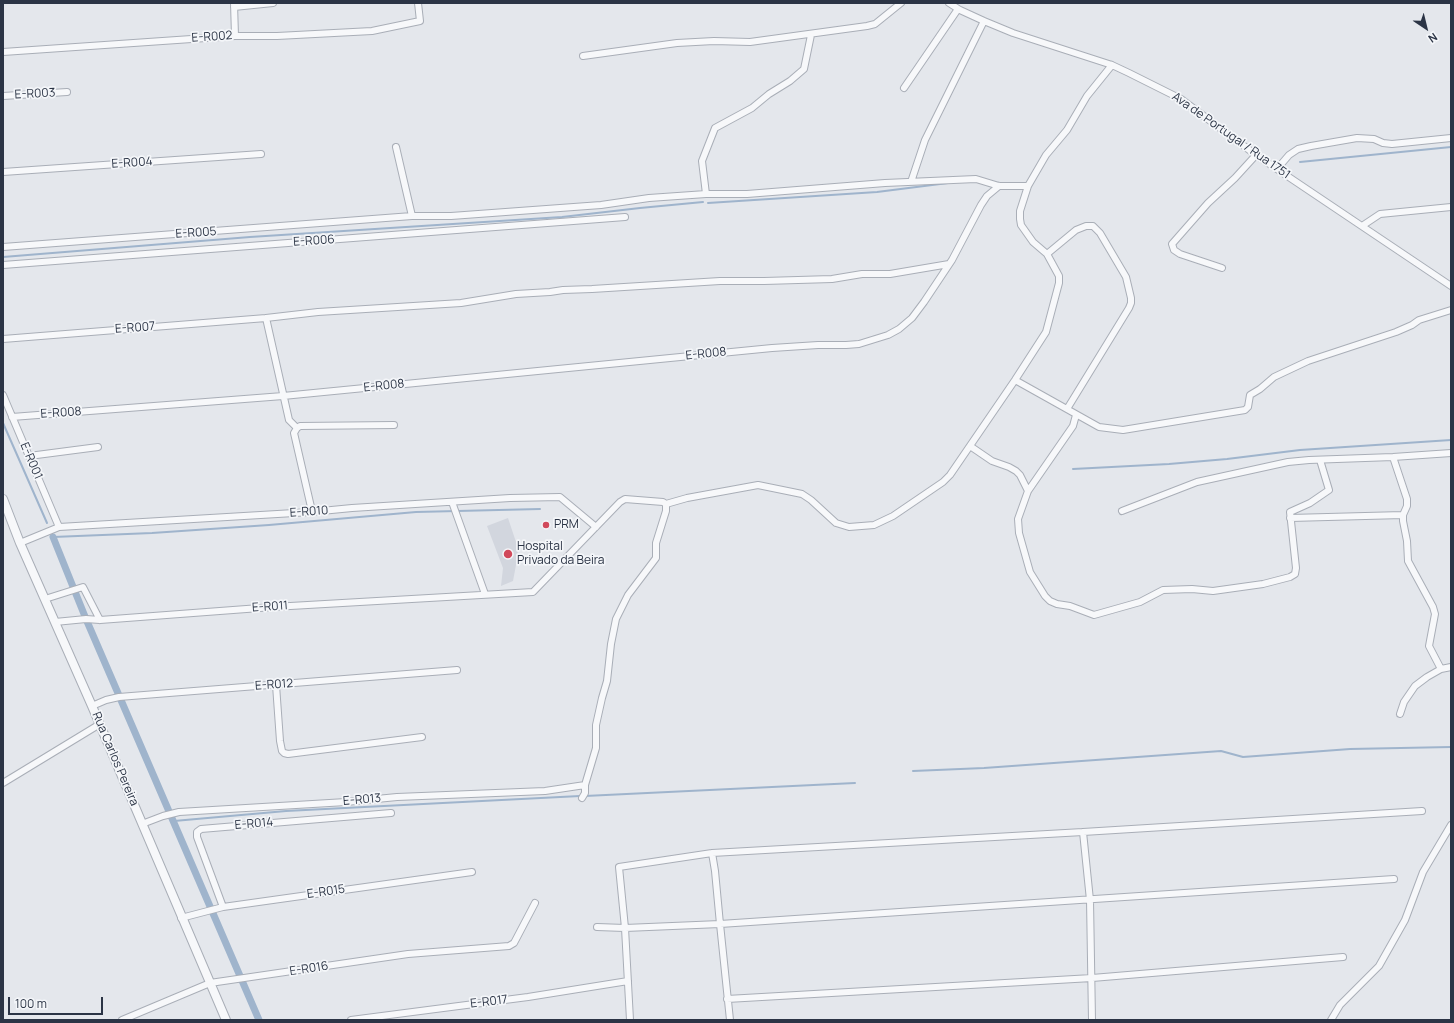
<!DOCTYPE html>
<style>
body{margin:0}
#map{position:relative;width:1454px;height:1023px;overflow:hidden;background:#e4e7ec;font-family:Manrope,sans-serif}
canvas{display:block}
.frame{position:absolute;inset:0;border:4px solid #2b3445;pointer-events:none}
.north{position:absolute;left:1406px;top:8px;width:40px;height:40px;-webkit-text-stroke:3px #f4f6f9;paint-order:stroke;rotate:145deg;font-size:11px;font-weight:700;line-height:16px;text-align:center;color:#2b3445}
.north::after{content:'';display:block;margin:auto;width:14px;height:18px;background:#2b3445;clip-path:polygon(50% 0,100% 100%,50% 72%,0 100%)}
.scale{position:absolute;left:8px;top:997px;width:95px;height:18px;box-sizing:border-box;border:2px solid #2b3445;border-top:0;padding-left:5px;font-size:12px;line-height:14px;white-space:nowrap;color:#2b3445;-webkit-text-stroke:3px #f4f6f9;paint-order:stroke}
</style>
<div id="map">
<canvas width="1454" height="1023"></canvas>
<div class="frame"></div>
<div class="north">N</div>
<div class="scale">100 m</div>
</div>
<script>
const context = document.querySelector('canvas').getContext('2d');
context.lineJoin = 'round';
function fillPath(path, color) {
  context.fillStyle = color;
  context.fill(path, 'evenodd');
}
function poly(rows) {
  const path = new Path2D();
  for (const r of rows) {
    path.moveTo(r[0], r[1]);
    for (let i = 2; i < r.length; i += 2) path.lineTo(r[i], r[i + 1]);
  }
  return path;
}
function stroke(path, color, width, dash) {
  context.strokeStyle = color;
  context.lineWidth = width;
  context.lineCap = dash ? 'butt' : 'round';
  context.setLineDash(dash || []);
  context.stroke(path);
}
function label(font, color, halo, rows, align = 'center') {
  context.font = font + ' Manrope,sans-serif';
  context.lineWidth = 3.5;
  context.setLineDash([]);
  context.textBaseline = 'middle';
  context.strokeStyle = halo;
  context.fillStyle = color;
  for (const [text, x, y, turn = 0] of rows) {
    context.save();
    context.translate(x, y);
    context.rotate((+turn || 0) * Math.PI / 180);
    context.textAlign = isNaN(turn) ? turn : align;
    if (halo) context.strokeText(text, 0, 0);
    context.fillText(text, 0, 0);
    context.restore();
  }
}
fillPath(poly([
 [508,518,517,545,519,564,516,565,513,581,501,586,503,568,487,526]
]), '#d2d6de');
stroke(poly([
 [1300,162,1451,147],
 [708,203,877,192,948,183],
 [3,257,250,237,562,217,640,208,703,202],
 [3,423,47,523],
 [1073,469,1169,464,1227,459,1300,450,1451,440],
 [53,537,152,533,269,525,416,512,540,509],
 [913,771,984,768,1221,751,1243,757,1350,749,1451,747],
 [585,796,855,783],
 [174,821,286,811,580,796]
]), '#9fb4cc', 2);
stroke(poly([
 [53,537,86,619,259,1020]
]), '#9fb4cc', 7);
const minor = poly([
 [234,3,235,36],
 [949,3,960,10,984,21,1013,33,1112,65,1129,73,1181,99,1256,155,1451,286],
 [234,7,273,3],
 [3,52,235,36,277,36,372,31,420,21,418,3],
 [583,56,677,43,714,41,750,42,867,26,875,24,901,3],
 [904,88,958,9],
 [3,96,67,92],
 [396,147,412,216],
 [1277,169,1289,155,1298,149,1311,146,1357,138,1374,139,1383,143,1392,144,1451,138],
 [3,172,261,154],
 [911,182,925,140,984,21],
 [706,194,702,161,715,128,752,108,769,94,790,81,804,69,811,35],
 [1362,226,1380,214,1451,207],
 [3,247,412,216,451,216,601,205,649,198,706,194,747,194,885,183,976,179,999,186,1028,186],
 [1047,254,1076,230,1086,226,1093,226,1100,233,1126,277,1131,298,1131,303,1129,308,1067,409],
 [3,265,625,217],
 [1222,268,1180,254,1174,250,1172,244,1208,203,1235,178,1256,155],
 [266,318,289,420,297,428],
 [3,339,266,318,318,312,461,303,516,294,550,292,563,290,592,289,720,281,764,281,832,279,862,274,890,274,949,264],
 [1015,380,1099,427,1123,430,1245,410,1248,407,1250,395,1260,389,1274,377,1308,361,1396,332,1412,325,1419,320,1451,310],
 [3,395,59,527],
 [1076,415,1073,426,1028,491,1018,519,1019,533,1030,572,1045,596,1050,601,1057,604,1070,606,1094,615,1140,602,1163,590,1192,589,1213,591,1263,584,1290,577,1295,574,1296,568,1290,512,1310,503,1329,490,1320,460],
 [12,417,283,396,772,348,818,345,846,345,859,344,888,335,899,329,912,318,924,302,952,260,981,205,987,196,999,186],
 [970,446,992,461,1009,467,1016,471,1020,475,1028,491],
 [29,456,98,447],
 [1393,457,1407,499,1407,506,1403,515,1403,521,1407,541,1408,561,1433,607,1435,614,1429,646,1441,669],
 [452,502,485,594],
 [1122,511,1197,482,1288,462,1309,460,1393,457,1451,453],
 [311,512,311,507,294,433,297,428,300,426,394,425],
 [1290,518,1403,515],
 [20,543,59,527,311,512,352,508,510,498,560,497,596,527],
 [45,599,83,587,100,620],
 [55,622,86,619,100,620,273,607,533,592,620,502,625,499,663,502,666,504,687,498,758,485,802,494,811,500,836,523,849,527,874,525,893,516,943,482,950,475,1015,380,1046,332,1059,283,1059,276,1047,254,1033,242,1021,225,1020,219,1020,211,1028,186,1046,155,1067,130,1087,96,1112,65],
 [276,685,280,741,282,751,284,753,288,754,422,737],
 [92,706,106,700,119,697,457,670],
 [1400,714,1404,702,1415,686,1427,677,1441,669,1451,667],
 [3,783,100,724],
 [582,798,585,793,585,785,596,748,596,725,602,698,607,681,611,644,616,619,628,595,656,558,656,543,666,511,666,504],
 [142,824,163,816,179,812,346,802,397,797,545,791,585,785],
 [223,907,197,837,197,832,201,829,391,813],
 [181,918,223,907,472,872],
 [597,927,625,928,720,924,715,871,712,853],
 [727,999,1092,978,1343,957],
 [122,1020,210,983,408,954,509,946,514,943,535,903],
 [351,1020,528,997,628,981],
 [630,1020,625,928,619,867,712,853,1083,832],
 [730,1020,720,924,1394,879],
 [1092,1020,1090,900,1083,832,1422,811],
 [1331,1020,1340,1005,1379,966,1405,920,1423,872,1451,825]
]);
const tertiary = poly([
 [3,499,20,543,92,706,226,1020]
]);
stroke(minor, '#a9aeb7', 8);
stroke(tertiary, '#a9aeb7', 10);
stroke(minor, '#f7f8fa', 6);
stroke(tertiary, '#f7f8fa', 8);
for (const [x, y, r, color] of [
 [546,525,4,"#d1495b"],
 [508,554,5,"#d1495b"]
]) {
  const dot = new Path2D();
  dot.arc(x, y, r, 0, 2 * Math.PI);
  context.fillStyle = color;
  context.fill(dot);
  stroke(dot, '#f4f6f9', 1.5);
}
label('12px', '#2b3445', '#f4f6f9', [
 ["E-R002",212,37,-4],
 ["E-R003",35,94,-3],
 ["Ava de Portugal / Rua 1751",1231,136,35],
 ["E-R004",132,163,-4],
 ["E-R005",196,233,-4],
 ["E-R006",314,241,-4],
 ["E-R007",135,328,-4],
 ["E-R008",706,354,-6],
 ["E-R008",384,386,-6],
 ["E-R008",61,413,-4],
 ["E-R001",31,461,67],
 ["E-R010",309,512,-4],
 ["E-R011",270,607,-4],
 ["E-R012",274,685,-4],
 ["Rua Carlos Pereira",115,759,67],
 ["E-R013",362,800,-5],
 ["E-R014",254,824,-5],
 ["E-R015",326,892,-8],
 ["E-R016",309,969,-9],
 ["E-R017",489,1002,-7]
]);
label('12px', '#2b3445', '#f4f6f9', [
 ["PRM",554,525],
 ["Hospital",517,547],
 ["Privado da Beira",517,561]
], 'left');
</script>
